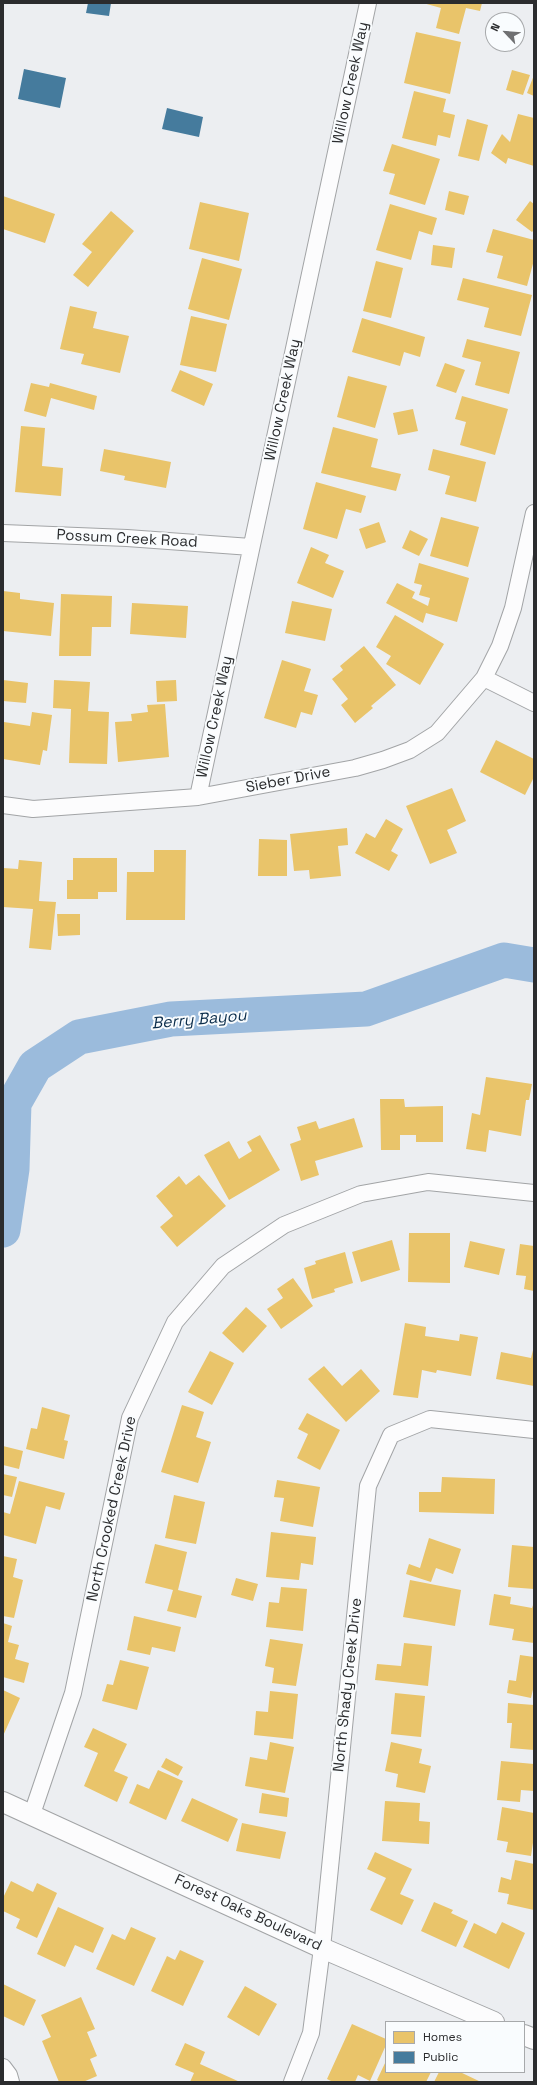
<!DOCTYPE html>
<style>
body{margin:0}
#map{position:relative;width:537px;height:2085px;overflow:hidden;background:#eceef1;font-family:"Space Grotesk",sans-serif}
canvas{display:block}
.frame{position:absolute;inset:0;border:4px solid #2b2c2e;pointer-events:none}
.legend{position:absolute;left:385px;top:2021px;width:140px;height:52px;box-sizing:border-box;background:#f9fcfe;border:1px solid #a7a9ab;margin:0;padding:5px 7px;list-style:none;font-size:12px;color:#2b2c2e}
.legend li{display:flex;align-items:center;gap:8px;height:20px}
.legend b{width:20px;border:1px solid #a7a9ab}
.north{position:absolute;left:485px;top:12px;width:40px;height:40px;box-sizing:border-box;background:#f9fcfe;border:1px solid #a7a9ab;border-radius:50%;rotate:296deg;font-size:11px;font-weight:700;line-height:16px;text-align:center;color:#2b2c2e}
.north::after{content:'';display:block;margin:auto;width:14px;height:18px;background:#6f7072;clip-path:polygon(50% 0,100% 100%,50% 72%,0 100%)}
</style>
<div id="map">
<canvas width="537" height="2085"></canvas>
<div class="frame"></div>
<ul class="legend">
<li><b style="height:11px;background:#e9c46a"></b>Homes</li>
<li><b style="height:11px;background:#457b9d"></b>Public</li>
</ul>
<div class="north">N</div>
</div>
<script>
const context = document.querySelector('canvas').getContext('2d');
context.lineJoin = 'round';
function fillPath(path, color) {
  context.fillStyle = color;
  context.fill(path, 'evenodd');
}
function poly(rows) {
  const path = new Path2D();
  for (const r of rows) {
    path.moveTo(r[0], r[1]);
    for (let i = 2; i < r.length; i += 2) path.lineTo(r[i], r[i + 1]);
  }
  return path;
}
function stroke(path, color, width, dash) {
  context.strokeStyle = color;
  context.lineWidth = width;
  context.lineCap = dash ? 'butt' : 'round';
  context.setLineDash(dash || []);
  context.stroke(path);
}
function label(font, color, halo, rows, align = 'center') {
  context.font = font + ' "Space Grotesk",sans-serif';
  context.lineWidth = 4;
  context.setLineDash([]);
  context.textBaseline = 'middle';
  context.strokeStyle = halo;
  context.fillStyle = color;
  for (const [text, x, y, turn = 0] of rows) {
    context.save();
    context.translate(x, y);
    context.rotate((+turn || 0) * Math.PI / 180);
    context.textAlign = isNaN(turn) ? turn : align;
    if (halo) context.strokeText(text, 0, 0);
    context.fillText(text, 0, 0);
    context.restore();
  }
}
fillPath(poly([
 [423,3,482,3,480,11,466,8,459,34,436,28,441,8],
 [416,32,461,42,450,94,404,83],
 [512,70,530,75,523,95,506,90],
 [534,75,534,96,527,93],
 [414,91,446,99,443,112,455,115,450,138,438,135,436,146,402,138],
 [518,114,534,118,534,166,508,158,506,164,491,153,502,134,510,142],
 [467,119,488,125,479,161,458,156],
 [392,144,440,159,425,205,389,194,395,174,383,171],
 [449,191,469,196,464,215,445,210],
 [3,196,55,214,45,243,3,229],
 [530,201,534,204,534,230,532,232,516,220],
 [200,202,249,213,239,261,189,249],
 [390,204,437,218,432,235,419,231,411,260,376,250],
 [111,211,134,231,88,287,73,275,92,252,82,244],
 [493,229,534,240,534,260,527,286,497,278,503,256,486,252],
 [433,245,455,248,452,268,431,265],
 [202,258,242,269,229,320,188,309],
 [376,261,403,268,391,318,363,311],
 [463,278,532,295,521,336,484,327,489,308,457,300],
 [70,306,97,312,93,328,129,336,120,373,81,364,84,354,60,349],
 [191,316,227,324,216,372,180,365],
 [362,318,425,337,420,357,404,352,400,366,352,352],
 [467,339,520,352,509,394,475,385,481,362,462,357],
 [445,363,465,370,456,393,436,386],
 [180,370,213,384,204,406,171,391],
 [348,376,387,386,375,428,337,417],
 [31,383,49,387,50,383,97,396,94,410,51,398,46,417,24,411],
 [462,396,508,409,495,455,460,445,466,422,455,419],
 [413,409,418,431,398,435,393,413],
 [21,426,45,428,42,466,63,468,61,496,15,492],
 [333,427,378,439,371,467,401,474,396,491,321,473],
 [104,449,171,462,166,488,124,480,125,476,100,471],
 [433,449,486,462,476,502,445,494,450,476,428,470],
 [316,482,366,496,361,513,346,509,337,539,303,529],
 [441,517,479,527,468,567,430,556],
 [379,522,386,542,366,549,359,529],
 [410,530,428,539,419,556,402,548],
 [311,547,329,555,325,563,344,571,333,598,297,583],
 [419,563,469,578,457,622,426,613,423,623,386,603,397,583,415,592,412,598,428,606,430,598,419,595,422,585,414,583],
 [3,591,20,593,20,599,54,603,51,636,3,631],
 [61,594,112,596,111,627,92,627,91,656,59,656],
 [292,601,332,609,325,641,285,633],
 [132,603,188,606,186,638,130,634],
 [395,615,444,644,420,685,386,664,391,656,376,647],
 [364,646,396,685,371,706,373,708,355,723,341,705,348,699,332,679,343,670,340,666],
 [282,660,311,669,304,691,318,695,312,715,301,712,296,728,264,718],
 [3,680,28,683,26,703,3,701],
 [54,680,90,682,88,711,109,712,107,764,69,763,71,709,53,708],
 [176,680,177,701,157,702,156,681],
 [165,704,169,757,118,762,115,722,132,721,131,714,148,712,147,705],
 [32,712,52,715,47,751,43,750,40,765,3,759,4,722,30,726],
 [496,740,534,759,534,777,525,795,480,772],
 [452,788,466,821,447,830,457,853,430,864,406,806],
 [386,819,403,829,391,851,398,855,389,871,355,853,366,833,375,838],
 [347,828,348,845,338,846,341,876,310,879,309,870,294,871,290,834],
 [259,839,287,840,287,876,258,876],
 [154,850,186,850,185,920,126,920,127,872,154,872],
 [73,858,117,858,117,892,98,892,98,899,67,899,67,880,73,880],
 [19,860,42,862,39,901,56,902,51,950,29,948,33,909,3,907,3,868,18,869],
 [57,914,80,914,80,935,58,936],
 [486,1077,532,1084,529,1100,526,1100,521,1136,489,1130,486,1152,466,1149,472,1113,480,1115],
 [380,1099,404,1099,405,1107,443,1106,443,1142,416,1142,416,1135,400,1135,400,1150,381,1150],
 [354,1118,363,1147,315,1161,319,1175,301,1181,290,1144,301,1140,297,1127,316,1121,319,1129],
 [260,1135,280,1170,229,1200,204,1155,229,1141,239,1159,252,1151,247,1142],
 [199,1175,226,1206,177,1247,160,1227,173,1216,156,1196,179,1176,186,1185],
 [409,1233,450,1233,450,1283,408,1282],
 [392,1240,400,1270,361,1282,352,1252],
 [470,1241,505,1249,499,1275,464,1267],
 [520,1244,534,1246,534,1291,524,1289,526,1276,516,1275],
 [345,1252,353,1283,334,1289,335,1292,312,1299,304,1268,316,1264,315,1261],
 [293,1278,313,1306,281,1329,267,1309,283,1298,277,1289],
 [246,1307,267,1326,243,1353,222,1333],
 [405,1323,426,1327,425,1336,459,1341,460,1334,478,1337,471,1376,437,1370,436,1373,422,1370,418,1398,393,1395],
 [534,1346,534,1386,496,1379,501,1352,531,1358],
 [210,1351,234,1363,212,1405,188,1392],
 [324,1366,342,1386,361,1369,380,1391,346,1422,308,1379],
 [182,1405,204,1412,196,1437,211,1442,198,1483,161,1472],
 [42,1407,70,1415,64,1440,68,1441,64,1459,26,1449,31,1428,37,1429],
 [307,1413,340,1430,320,1470,297,1458,308,1434,298,1429],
 [3,1446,23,1451,19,1469,3,1465],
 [3,1474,17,1477,12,1497,3,1495],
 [442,1477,495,1479,494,1514,419,1512,419,1492,441,1492],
 [277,1480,320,1487,313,1527,280,1521,284,1498,274,1497],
 [19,1481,65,1493,60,1510,46,1506,36,1544,3,1535,3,1512,10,1514],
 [174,1495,205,1502,196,1544,165,1538],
 [271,1532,316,1537,313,1565,301,1563,299,1580,266,1577],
 [429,1538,461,1549,453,1574,436,1568,431,1582,406,1574,409,1564,420,1568],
 [155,1544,187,1552,178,1590,202,1596,196,1618,167,1611,173,1590,145,1583],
 [512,1545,534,1547,534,1589,508,1587],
 [3,1556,17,1559,13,1577,23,1580,14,1618,3,1616],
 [236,1578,258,1584,253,1601,231,1595],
 [410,1580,461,1590,455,1626,403,1617],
 [281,1587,307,1589,303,1631,266,1627,269,1602,279,1603],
 [494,1594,511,1597,510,1604,532,1608,534,1602,534,1643,512,1640,514,1629,489,1625],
 [134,1616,181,1627,175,1652,152,1647,150,1655,127,1650],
 [3,1623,12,1626,8,1642,19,1645,15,1659,29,1663,24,1683,3,1677],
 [270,1639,303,1644,296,1686,272,1683,274,1668,265,1666],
 [404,1643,432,1646,428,1686,375,1680,377,1664,401,1666],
 [520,1655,534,1657,534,1685,531,1698,507,1693,509,1680,516,1681],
 [120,1660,149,1667,137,1710,102,1701,107,1684,113,1685],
 [3,1690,20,1698,3,1736],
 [270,1691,298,1694,293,1739,254,1735,256,1711,268,1712],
 [395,1693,425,1696,421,1737,391,1734],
 [508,1703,534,1705,534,1750,510,1748,512,1723,507,1723],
 [93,1728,127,1744,114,1771,128,1777,117,1802,84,1786,98,1753,84,1747],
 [270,1742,294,1747,285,1793,245,1786,250,1757,267,1760],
 [391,1742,422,1749,419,1763,431,1766,425,1793,396,1787,398,1774,385,1771],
 [166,1758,183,1767,178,1776,161,1767],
 [501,1761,534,1764,534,1791,521,1790,520,1802,497,1800],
 [158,1770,183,1781,166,1820,129,1803,137,1784,149,1789],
 [262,1793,289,1798,287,1817,259,1813],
 [192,1798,238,1819,228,1842,181,1821],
 [385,1801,420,1803,419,1821,430,1822,429,1844,382,1841],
 [502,1807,534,1813,534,1836,531,1856,506,1852,508,1842,497,1840],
 [242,1823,286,1832,280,1859,236,1851],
 [375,1852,412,1869,400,1894,414,1900,402,1925,370,1910,386,1878,367,1869],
 [515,1860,534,1864,534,1910,507,1904,509,1894,498,1892,501,1877,511,1880],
 [11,1881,33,1892,37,1883,57,1893,37,1938,16,1928,20,1919,3,1911,3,1898],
 [434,1902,453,1910,451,1913,468,1921,456,1947,421,1931],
 [58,1907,104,1928,93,1953,75,1945,65,1967,37,1954],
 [502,1922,525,1933,509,1969,463,1947,474,1923,496,1934],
 [131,1927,156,1938,134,1986,96,1969,112,1934,125,1940],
 [180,1950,204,1961,183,2006,151,1991,167,1956,175,1960],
 [3,1984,36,2000,24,2026,3,2016],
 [245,1986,277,2004,259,2036,227,2017],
 [81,1997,95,2029,87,2032,97,2056,90,2059,97,2076,83,2082,59,2082,42,2041,51,2037,41,2015],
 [352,2024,386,2039,386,2045,370,2081,358,2075,355,2082,333,2082,327,2079],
 [185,2043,205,2052,200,2064,240,2082,190,2082,194,2073,175,2065],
 [386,2061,386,2072,431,2072,426,2082,380,2082,377,2080],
 [439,2072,460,2072,481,2082,434,2082]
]), '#e9c46a');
fillPath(poly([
 [88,3,111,3,109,16,86,13],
 [24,69,66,78,60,108,18,99],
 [167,108,203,117,199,137,162,129]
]), '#457b9d');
stroke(poly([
 [3,1230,12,1169,14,1103,35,1066,79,1037,171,1019,366,1009,504,960,534,965]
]), '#9bbbdc', 35);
const minor = poly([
 [3,533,127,538,251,547],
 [484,678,534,703],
 [198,797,368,3],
 [3,805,33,809,198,797,355,768,383,760,410,750,437,733,484,678,500,646,513,608,534,513],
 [32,1814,73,1693,130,1418,175,1322,223,1266,284,1225,361,1194,428,1182,534,1193],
 [3,2067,9,2075,11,2082],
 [292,2082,311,2033,322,1948,368,1486,391,1435,430,1419,534,1430]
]);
const tertiary = poly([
 [3,1802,322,1948,494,2022],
 [524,2035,534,2039]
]);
stroke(minor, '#a2a4a6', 18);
stroke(tertiary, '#a2a4a6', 22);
stroke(minor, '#fcfcfd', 16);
stroke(tertiary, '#fcfcfd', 20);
label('15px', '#2b2c2e', '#f9fcfe', [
 ["Willow Creek Way",351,83,-78],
 ["Willow Creek Way",283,400,-78],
 ["Possum Creek Road",127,539,3],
 ["Willow Creek Way",215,717,-78],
 ["Sieber Drive",288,780,-11],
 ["North Crooked Creek Drive",112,1509,-78],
 ["North Shady Creek Drive",348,1685,-84],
 ["Forest Oaks Boulevard",248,1913,25]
]);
label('italic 16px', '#0b2d4b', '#f9fcfe', [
 ["Berry Bayou",199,1020,-5]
]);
</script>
